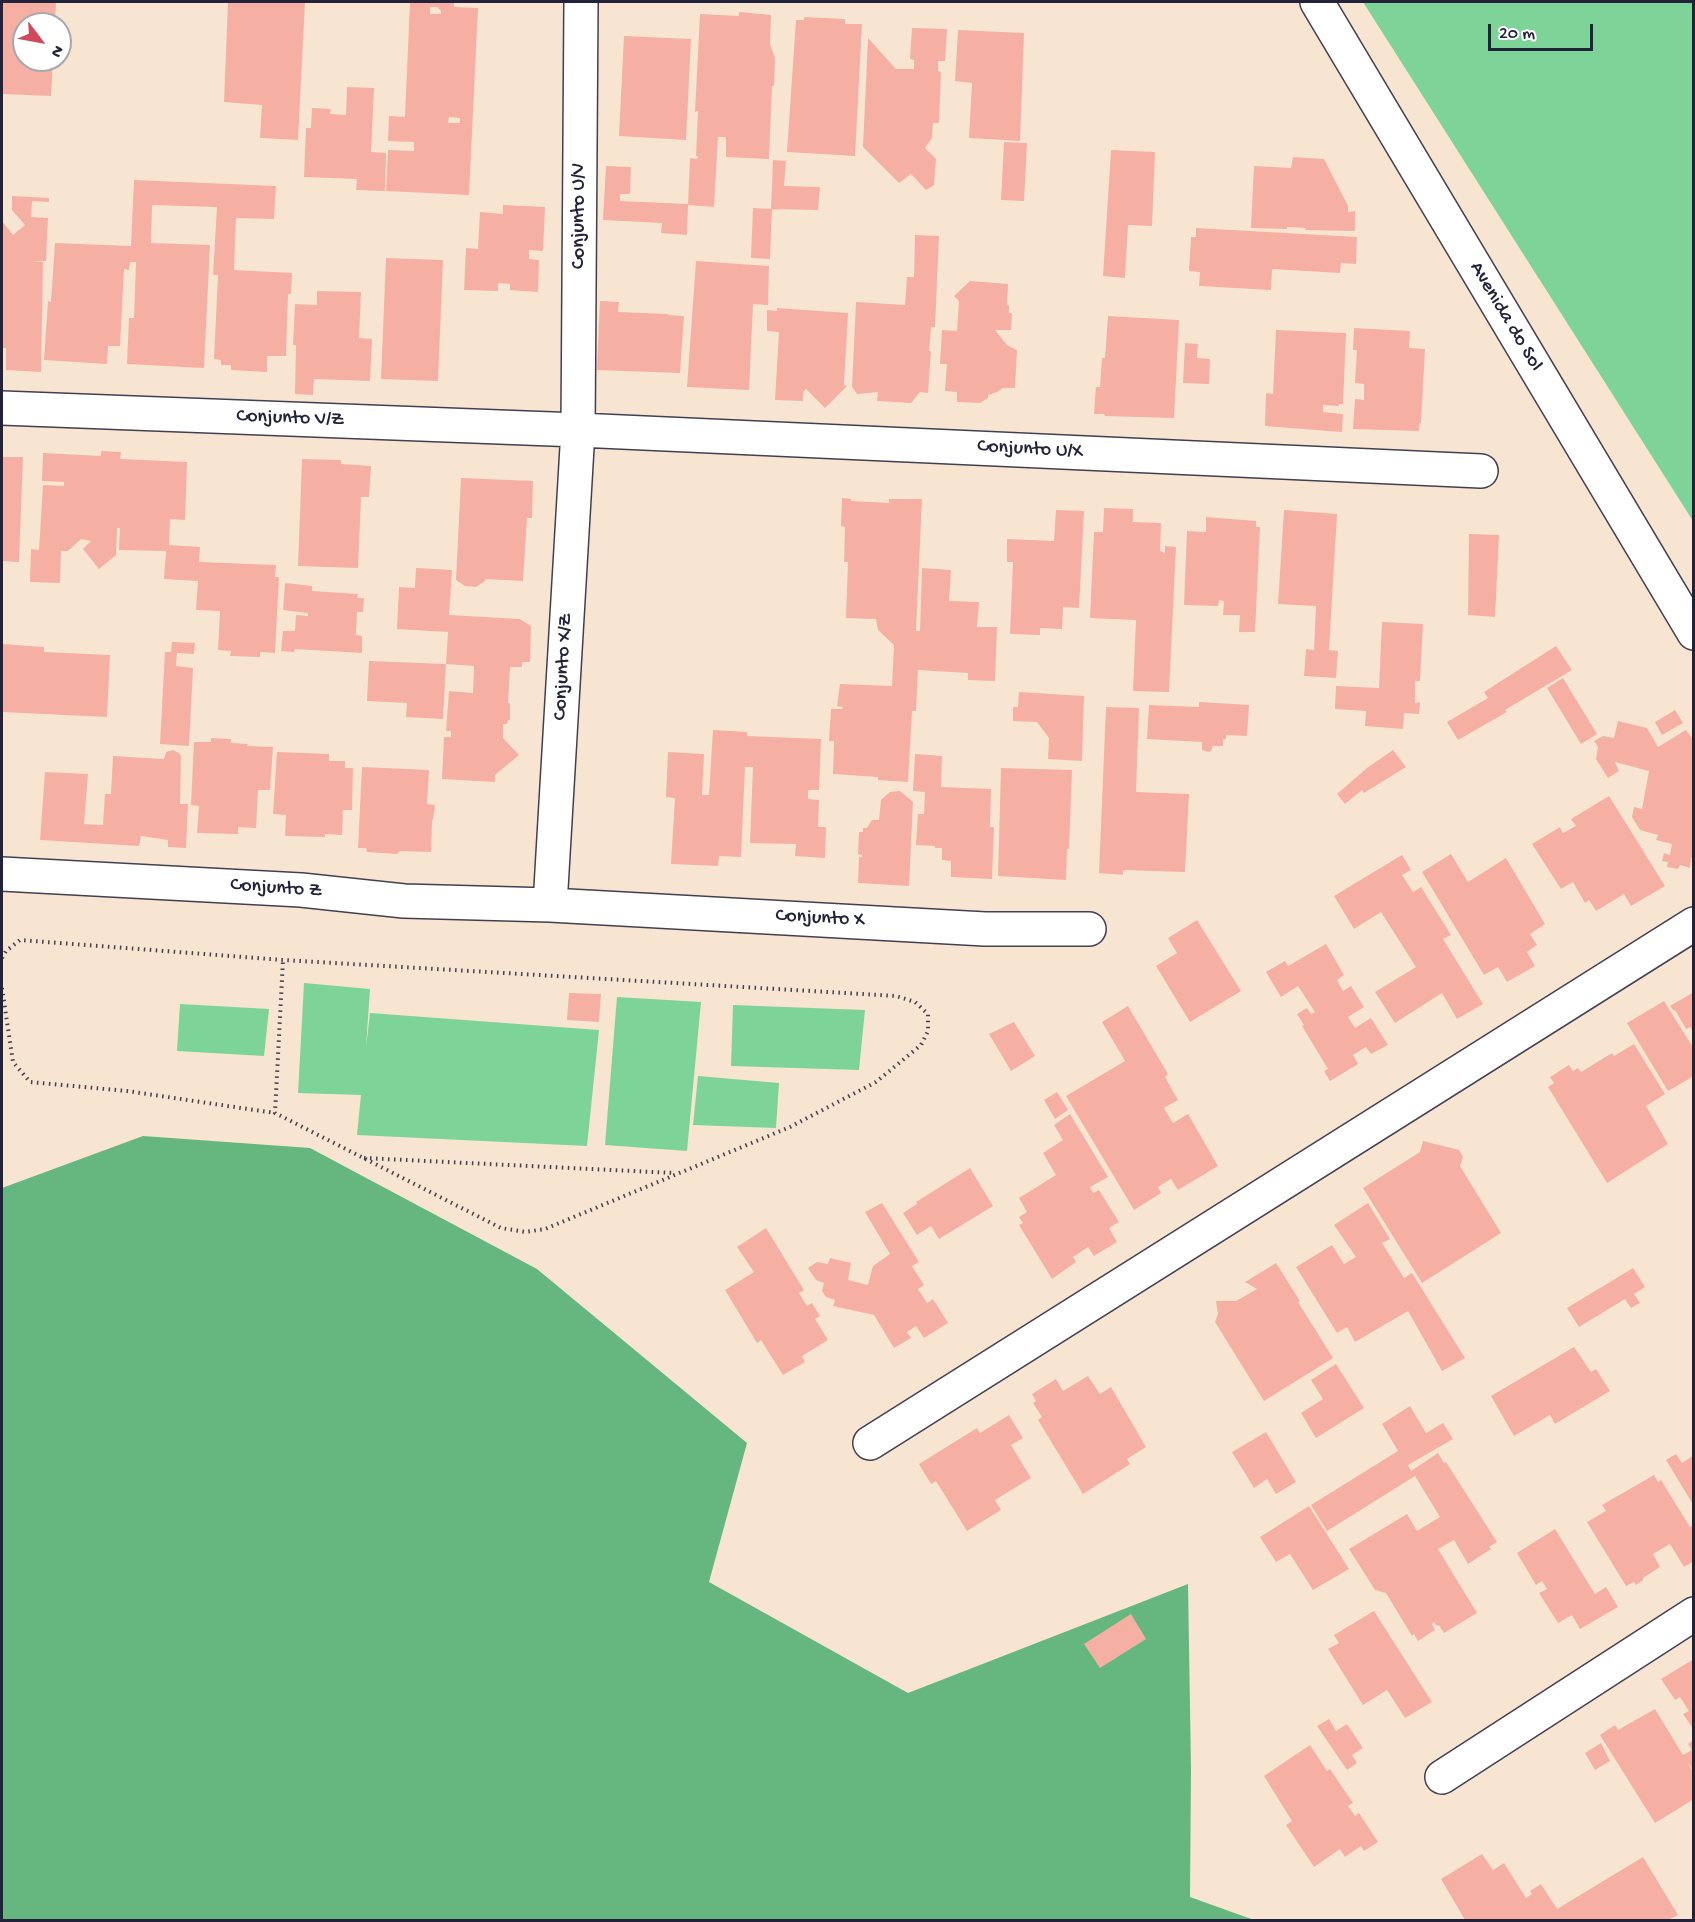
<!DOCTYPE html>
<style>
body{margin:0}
#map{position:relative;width:1695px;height:1922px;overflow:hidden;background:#f8e5d1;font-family:"Gochi Hand",sans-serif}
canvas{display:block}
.frame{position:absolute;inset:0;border:3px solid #22223b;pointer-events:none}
.north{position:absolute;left:12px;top:12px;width:60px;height:60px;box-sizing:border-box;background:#fff;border:2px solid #a7a7b1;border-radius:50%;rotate:122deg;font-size:16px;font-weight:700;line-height:24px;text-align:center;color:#22223b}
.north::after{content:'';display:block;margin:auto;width:21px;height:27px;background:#d1495b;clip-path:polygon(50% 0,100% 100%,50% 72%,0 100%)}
.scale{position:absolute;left:1488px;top:24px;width:105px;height:27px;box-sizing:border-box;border:3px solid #22223b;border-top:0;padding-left:8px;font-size:18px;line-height:21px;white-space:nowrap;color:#22223b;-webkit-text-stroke:4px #fff;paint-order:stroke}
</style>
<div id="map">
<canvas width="1695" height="1922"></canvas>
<div class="frame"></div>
<div class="north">N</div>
<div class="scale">20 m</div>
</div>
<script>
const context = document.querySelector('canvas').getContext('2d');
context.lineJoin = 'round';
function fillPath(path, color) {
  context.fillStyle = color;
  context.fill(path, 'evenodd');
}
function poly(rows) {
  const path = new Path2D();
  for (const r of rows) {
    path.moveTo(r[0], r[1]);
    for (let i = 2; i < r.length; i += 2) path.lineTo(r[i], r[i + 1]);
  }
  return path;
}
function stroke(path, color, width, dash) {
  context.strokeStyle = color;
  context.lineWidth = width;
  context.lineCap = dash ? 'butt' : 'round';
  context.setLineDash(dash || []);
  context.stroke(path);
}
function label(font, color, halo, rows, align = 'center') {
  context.font = font + ' "Gochi Hand",sans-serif';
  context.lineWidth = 5;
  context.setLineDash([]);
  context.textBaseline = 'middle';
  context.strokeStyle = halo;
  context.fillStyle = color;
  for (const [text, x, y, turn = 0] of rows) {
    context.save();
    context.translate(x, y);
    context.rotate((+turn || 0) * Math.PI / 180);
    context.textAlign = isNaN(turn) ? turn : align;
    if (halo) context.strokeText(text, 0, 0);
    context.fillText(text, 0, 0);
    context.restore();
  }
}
fillPath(poly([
 [1363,2,1693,2,1693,521],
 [304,983,370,989,366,1047,370,1013,599,1030,587,1146,357,1135,361,1095,298,1093],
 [617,997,701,1002,687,1151,605,1145],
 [180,1004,269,1009,264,1056,177,1051],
 [733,1005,865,1010,859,1070,731,1066],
 [698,1076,779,1083,776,1128,693,1125]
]), '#7ed498');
fillPath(poly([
 [143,1136,310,1148,537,1269,747,1443,709,1582,908,1693,1188,1584,1191,1770,1190,1897,1254,1920,2,1920,2,1188]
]), '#66b680');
fillPath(poly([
 [2,2,56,2,55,24,24,24,24,60,53,60,51,96,2,94],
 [228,2,305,2,298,140,260,138,262,105,224,102],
 [410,2,454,2,454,7,478,8,469,195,386,191,388,150,414,151,414,142,388,141,389,116,405,117],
 [430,7,437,7,441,11,441,14,430,14],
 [449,117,460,118,460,123,448,123],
 [739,12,771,15,770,44,775,58,774,86,772,86,769,159,726,157,726,137,718,137,714,207,688,205,690,158,697,159,698,156,696,156,698,111,695,112,700,14,739,16],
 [804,17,845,19,845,24,862,24,855,156,787,152,796,20,804,20],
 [912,28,947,29,945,61,938,61,938,71,941,72,939,123,933,123,932,138,925,148,936,159,934,185,926,190,911,174,899,183,863,147,868,38,896,69,914,69,914,60,910,59],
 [958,30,1024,33,1020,141,969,138,972,83,955,81],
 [624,36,691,39,686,140,619,136],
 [347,87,374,88,371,152,386,153,385,191,356,190,357,179,304,177,306,128,311,128,312,108,331,109,330,114,346,115],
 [1004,142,1027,143,1024,201,1001,200],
 [1111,150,1155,152,1152,226,1128,225,1125,278,1103,276],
 [1293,157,1324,159,1348,206,1348,212,1355,211,1355,231,1305,230,1306,228,1287,227,1287,229,1251,228,1254,166,1291,168],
 [773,160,786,161,784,186,820,187,818,210,771,209],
 [606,166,631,167,630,194,620,194,620,201,688,204,687,235,661,233,662,223,603,220],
 [134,180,276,186,274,219,236,218,234,270,292,273,291,294,288,294,286,356,267,356,267,372,231,370,231,365,221,365,221,360,214,359,218,275,213,275,217,207,152,205,151,243,210,245,204,368,127,364,129,318,134,318,136,262,130,262,129,270,124,269,120,346,108,346,107,364,44,360,48,301,51,302,55,243,131,246],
 [12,196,49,198,49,202,32,201,31,217,48,218,46,261,31,261,43,262,41,372,6,370,6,348,2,348,2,221,13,235,25,225,12,210],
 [503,205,545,207,543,251,529,250,529,259,539,260,538,292,510,290,510,284,498,283,498,291,464,290,466,248,478,249,480,212,503,214],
 [753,208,772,209,770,259,751,258],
 [1196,228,1357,237,1356,264,1341,263,1340,273,1272,269,1271,290,1199,286,1200,272,1189,271,1191,237,1196,237],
 [915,235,939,236,935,327,931,327,929,351,931,351,928,393,920,392,911,403,877,401,878,392,857,394,852,387,856,302,905,305,907,277,914,277],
 [386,258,443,260,438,381,381,379],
 [696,261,769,266,768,305,753,304,749,390,687,387],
 [970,281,1008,284,1007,304,1009,306,1009,313,1012,313,1011,330,995,330,1007,345,1017,350,1015,388,1003,388,997,392,988,395,988,398,980,403,957,402,957,392,945,391,947,364,940,364,942,330,957,331,959,301,954,296],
 [317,291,361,292,359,338,372,339,370,381,314,379,313,395,295,394,296,345,293,345,295,304,317,305],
 [600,301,619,302,618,312,668,314,668,315,684,316,680,373,597,370],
 [777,308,848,313,844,385,847,386,825,408,806,389,803,392,803,401,775,400,779,332,767,331,767,310,777,311],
 [1108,316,1179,320,1174,418,1105,416,1104,414,1094,414,1096,387,1100,387,1102,358,1105,358],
 [1354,328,1410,331,1409,348,1425,349,1421,423,1419,424,1419,431,1353,429,1355,399,1364,400,1364,384,1355,383,1357,350,1353,350],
 [1276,330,1346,333,1343,404,1339,404,1339,406,1323,405,1323,412,1343,414,1342,432,1265,426,1266,393,1273,394],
 [1185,343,1198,344,1197,358,1210,359,1209,384,1183,383],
 [101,451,121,452,120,459,187,462,185,520,170,519,169,545,200,547,199,562,276,565,275,577,279,577,275,653,260,652,260,657,230,656,231,651,218,650,220,611,196,610,198,581,164,579,166,551,119,550,120,528,117,528,116,555,99,569,83,549,91,541,81,539,68,551,61,551,60,583,30,582,31,549,39,550,43,485,64,486,64,482,42,481,43,453,101,456],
 [2,457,23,457,19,562,2,561],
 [302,459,341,460,341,464,371,466,369,497,361,497,358,568,298,566],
 [461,478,533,481,532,518,527,518,523,581,485,579,485,581,476,587,465,586,456,580],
 [842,498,851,499,851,501,889,503,889,499,922,499,916,631,920,631,922,568,951,570,949,601,979,602,977,627,997,627,995,681,968,680,968,673,918,670,916,711,912,711,908,782,878,780,878,777,833,774,834,741,829,741,831,709,842,709,843,707,837,706,840,684,892,686,894,645,878,630,876,619,846,618,848,562,844,562,845,527,841,526],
 [1104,508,1133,509,1133,522,1161,523,1160,551,1165,553,1165,546,1176,547,1169,692,1133,691,1136,620,1090,618,1094,532,1103,532],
 [1056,510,1084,511,1079,608,1063,607,1062,629,1040,628,1040,635,1010,634,1013,562,1007,562,1007,539,1054,541],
 [1284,510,1337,514,1329,650,1338,651,1336,678,1304,676,1306,649,1314,650,1316,606,1278,604],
 [1206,517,1256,521,1256,527,1260,527,1255,632,1239,632,1240,615,1223,615,1224,601,1219,600,1218,606,1184,605,1187,531,1206,532],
 [1469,534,1499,535,1495,617,1468,615],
 [416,568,452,570,449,615,520,619,531,626,530,662,522,662,522,667,510,667,508,703,510,703,510,720,508,720,507,724,503,724,503,738,519,755,495,775,495,782,442,779,444,737,451,737,451,731,446,731,449,691,473,693,474,666,446,664,448,632,397,629,399,587,415,588],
 [285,583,312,586,312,591,358,594,357,598,364,598,363,612,357,612,356,635,362,636,362,653,295,649,294,652,281,651,283,631,295,631,296,615,308,616,308,613,283,610],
 [1382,622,1423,624,1420,681,1415,681,1415,703,1420,702,1419,714,1404,713,1403,729,1365,726,1366,711,1335,709,1336,686,1379,688],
 [172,642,195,643,194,654,177,653,176,666,193,668,189,746,160,744,165,652,171,652],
 [2,644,44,647,44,652,110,655,107,717,2,712],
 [1556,646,1572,670,1505,710,1507,712,1458,740,1447,722,1488,698,1484,692],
 [369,661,446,664,443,719,406,717,407,703,367,701],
 [1563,678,1597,734,1581,744,1547,688],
 [1019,692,1084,696,1082,761,1048,759,1049,738,1037,722,1013,721,1013,707,1018,707],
 [1199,702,1249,705,1247,736,1226,735,1226,739,1223,739,1223,746,1213,746,1211,751,1209,752,1202,750,1202,742,1147,739,1149,705,1199,707],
 [1106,707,1139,708,1136,792,1189,794,1185,872,1123,870,1123,875,1099,873],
 [1675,710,1683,723,1662,735,1655,722],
 [1618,721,1647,728,1658,747,1686,730,1694,741,1694,859,1691,858,1690,868,1680,865,1678,869,1667,867,1668,862,1662,861,1664,853,1670,855,1672,844,1656,840,1658,835,1640,830,1632,817,1634,807,1642,809,1649,771,1615,762,1619,771,1608,778,1596,759,1598,747,1594,741,1603,736,1614,738],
 [713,730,747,732,747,736,821,739,819,790,808,790,808,799,819,800,818,827,826,827,825,858,795,856,796,844,750,843,753,767,745,767,741,857,719,856,718,866,671,864,675,798,666,797,668,752,704,754,702,795,709,795],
 [211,738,231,739,231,743,248,744,247,746,273,747,270,790,258,790,256,828,238,827,238,834,197,833,199,806,191,805,194,742,211,742],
 [173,750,179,753,181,756,180,804,188,804,186,848,168,847,168,840,141,836,139,846,40,840,45,772,88,774,84,824,103,825,105,794,111,794,113,756,164,759,166,752],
 [1393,750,1406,767,1364,793,1362,790,1345,804,1337,794,1367,768],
 [277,752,329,754,329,761,345,761,345,768,353,768,352,810,343,810,342,835,325,834,325,837,285,836,286,815,273,814],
 [915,754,942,756,941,787,991,789,990,827,994,827,992,879,951,877,951,861,942,860,942,848,935,848,935,846,916,845,918,814,924,814,925,792,913,791],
 [362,767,429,770,427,804,435,805,433,820,432,820,431,852,400,851,397,854,367,852,366,848,358,848],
 [1001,768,1072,770,1069,849,1067,849,1066,880,998,876],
 [900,791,913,802,909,886,858,883,859,857,862,857,862,855,858,854,859,832,863,832,863,828,867,828,872,820,879,820,881,800,890,792],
 [1609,796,1665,886,1631,906,1624,894,1596,911,1589,900,1585,903,1573,882,1561,889,1532,844,1560,827,1563,833,1576,826,1571,819],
 [1451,854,1468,882,1506,858,1545,924,1530,934,1537,945,1527,952,1535,966,1507,982,1498,967,1484,975,1422,872],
 [1402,855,1411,870,1402,875,1413,892,1421,887,1451,935,1443,939,1483,1004,1457,1019,1442,993,1395,1023,1375,992,1416,967,1381,912,1354,929,1334,896],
 [1197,920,1241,991,1190,1022,1156,966,1177,953,1168,938],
 [1326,944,1344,975,1337,980,1343,991,1351,986,1364,1007,1348,1017,1355,1028,1371,1018,1388,1045,1371,1054,1366,1047,1353,1055,1358,1064,1330,1081,1324,1071,1328,1069,1302,1026,1304,1025,1297,1014,1307,1008,1311,1014,1315,1012,1298,986,1281,997,1266,972,1285,961,1288,966],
 [1694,992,1694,1033,1690,1027,1686,1029,1675,1010,1674,1011,1670,1006],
 [569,993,601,994,599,1022,567,1020],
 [1664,1001,1694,1049,1694,1076,1668,1091,1627,1023],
 [1128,1006,1168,1074,1165,1077,1178,1100,1164,1108,1173,1123,1188,1114,1218,1166,1178,1190,1171,1179,1158,1187,1161,1193,1134,1210,1066,1096,1125,1061,1102,1022],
 [1014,1022,1035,1056,1011,1071,989,1034],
 [1634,1044,1665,1094,1646,1106,1668,1144,1607,1183,1548,1087,1554,1083,1550,1077,1569,1065,1573,1071,1578,1068,1581,1072,1612,1053,1614,1056],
 [1057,1092,1068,1110,1055,1119,1044,1100],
 [1070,1114,1108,1177,1090,1187,1093,1193,1099,1190,1119,1222,1109,1228,1117,1242,1094,1256,1088,1247,1073,1257,1076,1262,1052,1279,1019,1225,1023,1223,1019,1217,1027,1212,1019,1198,1056,1175,1043,1153,1063,1140,1054,1125],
 [1423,1141,1459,1150,1463,1157,1460,1166,1501,1233,1422,1283,1363,1188,1420,1152],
 [970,1168,993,1206,939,1239,931,1226,917,1235,903,1213,917,1204,916,1202],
 [882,1203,919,1262,912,1266,924,1285,918,1289,927,1303,933,1299,948,1323,924,1338,916,1326,907,1332,911,1338,894,1348,874,1315,833,1306,835,1300,826,1297,822,1291,824,1283,816,1280,808,1268,817,1262,828,1264,830,1258,851,1263,848,1280,868,1285,873,1266,890,1254,865,1212],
 [1368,1203,1390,1239,1382,1243,1404,1278,1412,1273,1465,1358,1442,1371,1408,1311,1355,1342,1347,1327,1337,1333,1296,1267,1332,1245,1344,1264,1356,1257,1334,1225],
 [766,1228,804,1290,799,1293,807,1306,812,1303,820,1316,815,1319,828,1340,802,1356,805,1362,783,1375,761,1340,757,1343,725,1290,754,1272,737,1247],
 [1276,1263,1300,1301,1298,1302,1333,1358,1264,1401,1215,1322,1218,1314,1216,1301,1236,1301,1257,1289,1245,1282],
 [1633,1268,1645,1287,1634,1294,1640,1303,1631,1308,1625,1299,1579,1327,1567,1308],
 [1574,1347,1591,1372,1596,1369,1610,1391,1555,1424,1550,1415,1514,1436,1491,1396],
 [1336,1364,1364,1408,1316,1438,1301,1413,1323,1399,1311,1380],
 [1088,1376,1100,1394,1111,1387,1146,1447,1127,1459,1130,1464,1083,1494,1038,1420,1042,1417,1033,1403,1036,1401,1032,1394,1056,1379,1063,1391],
 [1410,1406,1426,1433,1443,1423,1453,1439,1408,1465,1411,1471,1438,1453,1444,1463,1446,1462,1497,1542,1489,1547,1491,1549,1468,1564,1454,1540,1438,1549,1477,1613,1444,1633,1439,1625,1437,1626,1434,1622,1432,1624,1435,1630,1418,1641,1414,1634,1412,1636,1386,1593,1375,1590,1349,1549,1407,1514,1417,1531,1440,1517,1415,1476,1327,1531,1311,1505,1398,1451,1382,1424],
 [1009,1415,1023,1438,1011,1445,1031,1478,995,1500,1001,1510,967,1531,936,1481,931,1484,919,1464,977,1428,980,1433],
 [1266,1432,1296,1482,1276,1494,1267,1479,1254,1488,1232,1452],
 [1676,1454,1682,1463,1694,1455,1694,1506,1666,1460],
 [1654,1475,1658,1482,1661,1480,1690,1527,1692,1526,1694,1528,1694,1561,1684,1567,1670,1544,1653,1554,1660,1567,1643,1578,1643,1580,1636,1585,1634,1582,1626,1586,1587,1522,1606,1511,1602,1505],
 [1309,1506,1349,1569,1313,1590,1290,1554,1276,1562,1260,1537],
 [1555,1529,1595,1594,1606,1587,1618,1607,1580,1629,1572,1615,1558,1623,1539,1593,1547,1589,1542,1581,1536,1585,1517,1553],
 [1374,1611,1432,1702,1405,1718,1387,1690,1363,1705,1328,1649,1339,1643,1334,1635],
 [1131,1614,1146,1639,1100,1668,1084,1644],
 [1694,1659,1694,1730,1683,1714,1689,1711,1680,1697,1675,1700,1661,1679],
 [1655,1709,1683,1755,1692,1750,1688,1744,1694,1740,1694,1771,1687,1762,1694,1773,1694,1799,1655,1823,1600,1735,1615,1725,1618,1730],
 [1329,1719,1336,1731,1347,1724,1363,1748,1352,1755,1357,1763,1347,1770,1317,1726],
 [1601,1743,1610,1761,1595,1770,1585,1753],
 [1310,1745,1327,1771,1330,1769,1353,1803,1348,1806,1355,1816,1359,1813,1378,1842,1364,1851,1361,1846,1345,1857,1340,1849,1314,1867,1286,1825,1292,1821,1264,1776],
 [1482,1854,1493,1870,1504,1863,1526,1898,1532,1894,1530,1891,1541,1884,1557,1909,1643,1857,1678,1915,1668,1920,1465,1920,1441,1879]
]), '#f5b0a3');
const minor = poly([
 [1317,2,1694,633],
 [2,408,578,430,1481,471],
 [2,874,301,890,404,901,550,905,985,929,1089,929],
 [550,905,578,430,581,2],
 [870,1443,1694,924],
 [1442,1777,1694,1614]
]);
stroke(minor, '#423f52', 36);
stroke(poly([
 [2,958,6,951,20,940,283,960,896,996,915,1002,928,1014,928,1031,921,1045,876,1082,790,1127,545,1229,525,1232,501,1228,275,1113,283,960],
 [2,988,13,1062,30,1082,127,1091,275,1113],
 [364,1158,674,1173]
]), '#423f52', 4, [1.5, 4.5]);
stroke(minor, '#fff', 33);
label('20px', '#22223b', '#fff', [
 ["Conjunto U/V",580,216,-90],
 ["Avenida do Sol",1505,317,59],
 ["Conjunto V/Z",290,419,2],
 ["Conjunto U/X",1030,450,3],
 ["Conjunto X/Z",564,667,-87],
 ["Conjunto Z",276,889,4],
 ["Conjunto X",820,919,3]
]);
</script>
